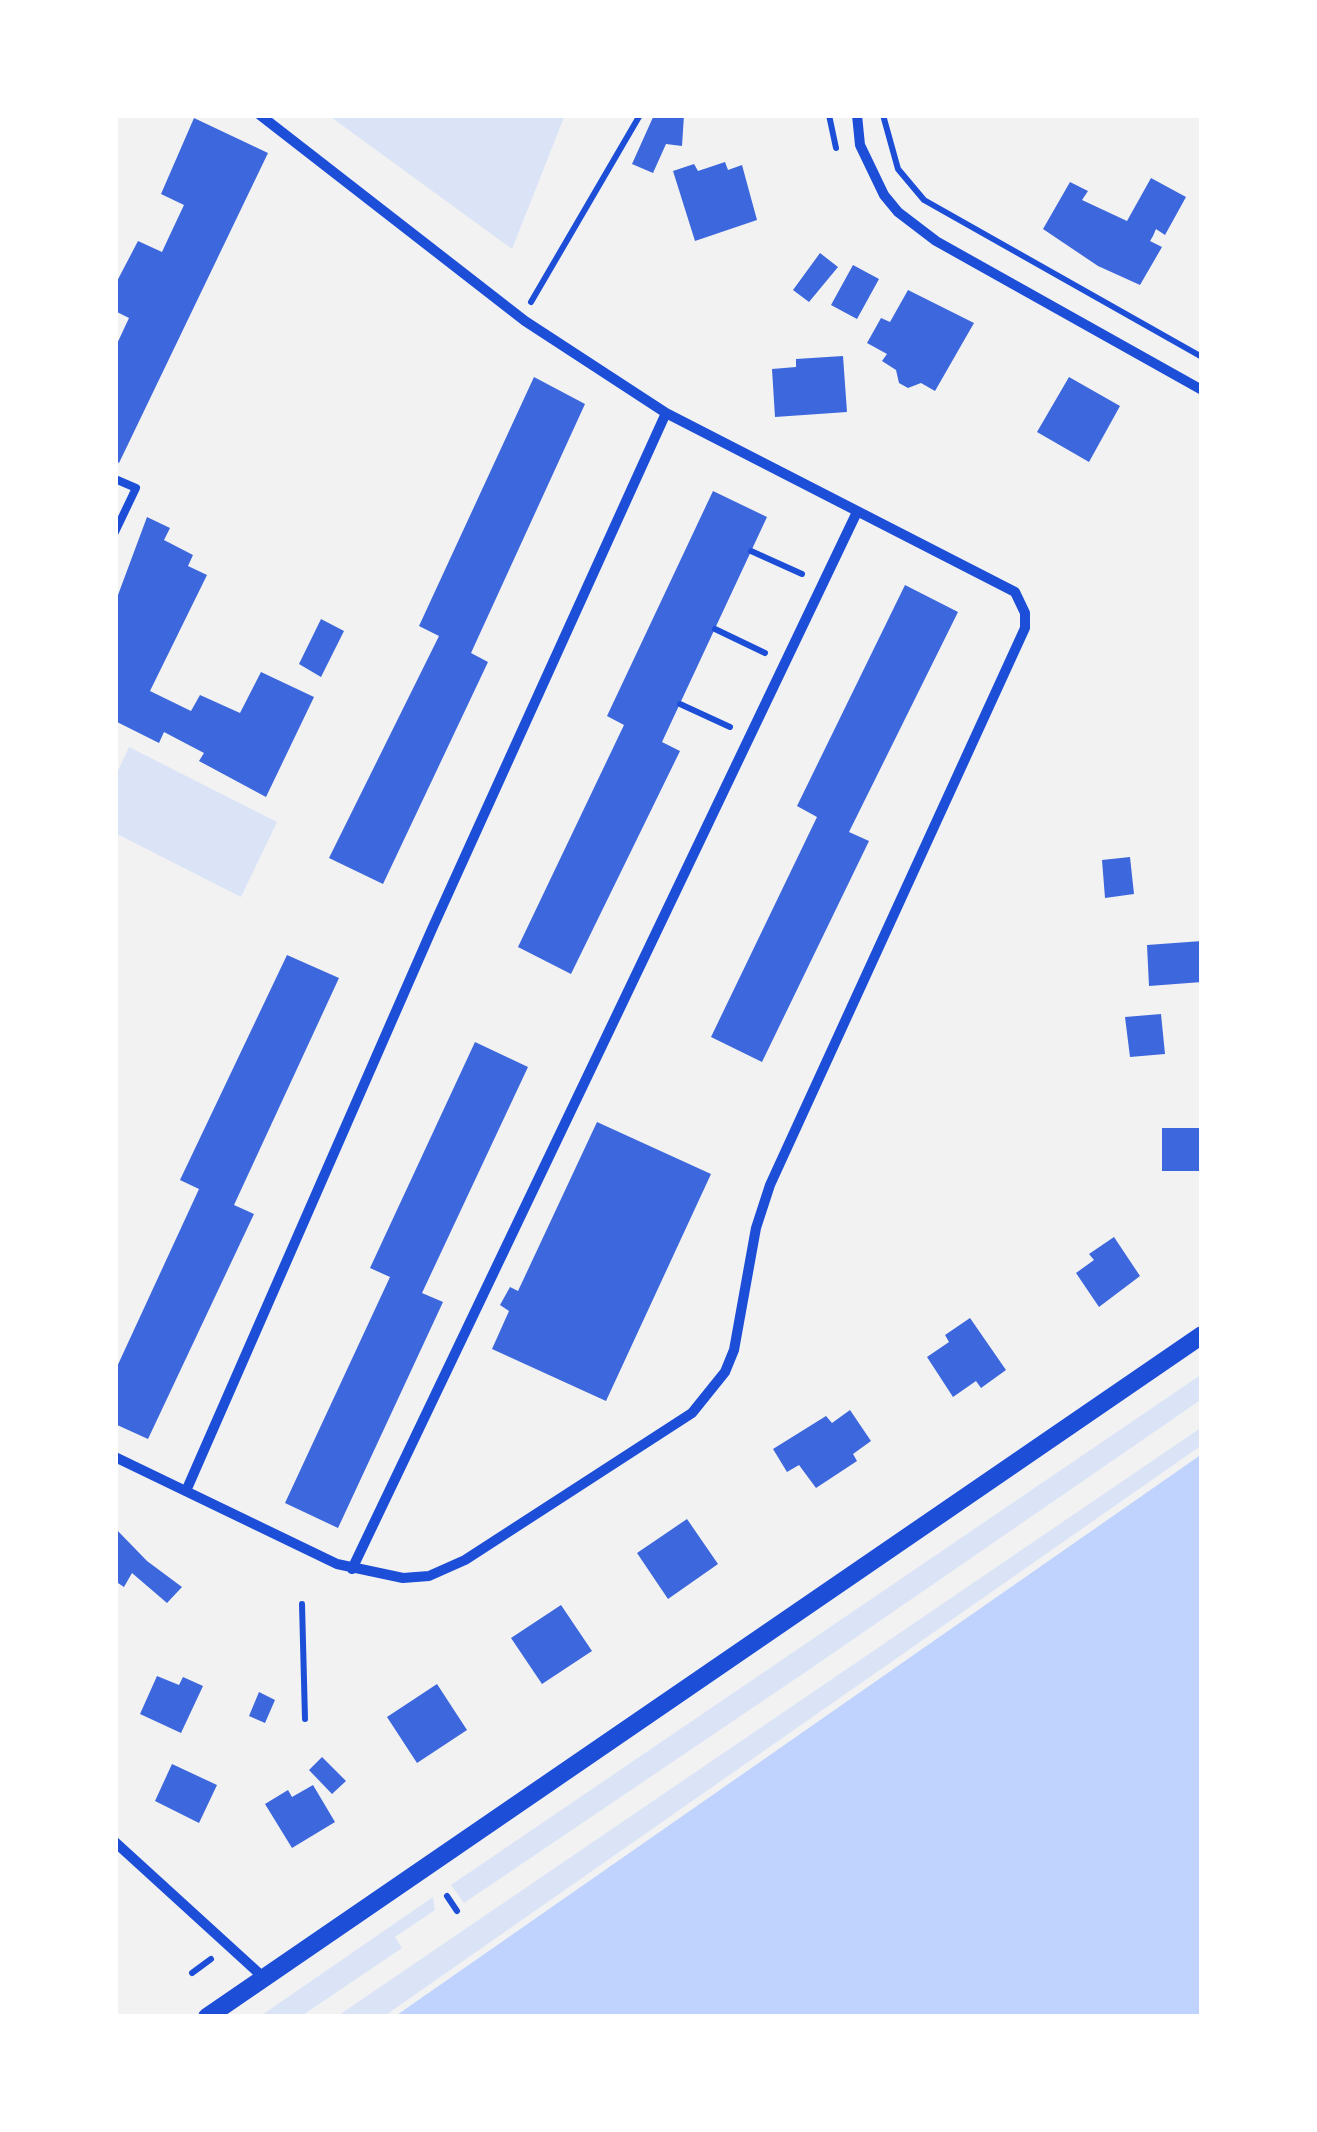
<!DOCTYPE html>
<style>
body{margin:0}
#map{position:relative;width:1317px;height:2132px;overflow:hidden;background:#f2f2f2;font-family:"PT Sans",sans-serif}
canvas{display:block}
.frame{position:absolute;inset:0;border:118px solid #fff;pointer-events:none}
</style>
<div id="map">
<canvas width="1317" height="2132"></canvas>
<div class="frame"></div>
</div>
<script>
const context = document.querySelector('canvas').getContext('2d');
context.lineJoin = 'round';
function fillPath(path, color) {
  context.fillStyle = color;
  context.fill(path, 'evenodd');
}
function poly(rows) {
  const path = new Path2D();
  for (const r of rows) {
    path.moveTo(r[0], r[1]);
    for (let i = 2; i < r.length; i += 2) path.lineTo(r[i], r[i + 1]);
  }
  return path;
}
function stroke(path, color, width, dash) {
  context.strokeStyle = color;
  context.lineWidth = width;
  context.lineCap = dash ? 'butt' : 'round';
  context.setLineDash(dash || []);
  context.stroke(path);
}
fillPath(poly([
 [328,115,565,115,512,249],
 [129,747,277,822,241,897,115,833,115,777],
 [1202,1374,1202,1399,813,1667,464,1903,451,1885],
 [1202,1427,1202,1445,383,2017,336,2017],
 [433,1897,435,1910,395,1937,402,1948,300,2017,259,2017]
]), '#dbe4f7');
fillPath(poly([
 [1202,1454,1202,2017,394,2017]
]), '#bfd3fe');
fillPath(poly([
 [654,115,684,115,682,146,666,144,653,173,632,164],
 [194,118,268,153,119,463,115,461,115,348,129,318,115,311,115,285,138,241,162,252,168,239,184,205,161,194],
 [725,162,728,170,742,165,757,220,695,241,673,171,694,164,698,171],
 [1151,178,1186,197,1165,235,1156,229,1153,236,1150,241,1162,247,1140,285,1098,266,1043,229,1070,182,1088,191,1082,200,1127,221],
 [820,253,838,267,809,302,793,290],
 [853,265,879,279,857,319,831,305],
 [908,290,974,323,935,391,921,383,908,388,899,383,896,370,882,361,887,354,867,343,881,318,890,322],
 [843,356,847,412,775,417,772,369,796,367,796,359],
 [534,377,585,404,471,653,488,662,383,884,329,858,439,636,419,626],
 [1069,377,1120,406,1089,462,1037,432],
 [713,491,767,517,662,742,680,751,571,974,518,947,624,725,607,716],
 [147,517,170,528,164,540,193,555,188,566,207,575,150,691,191,711,200,695,240,713,261,672,314,697,266,797,199,761,204,753,164,732,159,743,115,721,115,603],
 [905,585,958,612,849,832,869,841,762,1062,711,1037,817,817,797,806],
 [321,619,344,631,321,677,299,664],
 [1130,857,1134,894,1105,898,1102,860],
 [1202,941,1202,982,1149,986,1147,945],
 [287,955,339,978,234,1205,254,1214,148,1439,115,1424,115,1371,199,1189,180,1180],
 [1161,1014,1165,1054,1130,1057,1125,1017],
 [475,1042,528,1067,422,1293,443,1302,338,1528,285,1503,390,1277,370,1268],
 [597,1122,711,1174,606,1401,492,1349,509,1311,500,1305,510,1287,518,1291],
 [1162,1128,1202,1128,1202,1171,1162,1171],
 [1114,1237,1140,1276,1099,1307,1076,1273,1094,1260,1089,1254],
 [970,1318,1006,1370,981,1388,976,1381,953,1397,927,1357,949,1342,945,1335],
 [850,1410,871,1441,853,1454,857,1461,816,1488,799,1465,787,1472,773,1449,826,1416,832,1423],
 [687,1519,718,1564,668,1599,637,1553],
 [115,1528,147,1561,182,1587,167,1603,132,1573,124,1587,115,1581],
 [561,1605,592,1651,542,1684,511,1638],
 [157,1676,179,1685,183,1677,203,1686,181,1733,140,1714],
 [437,1684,467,1730,417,1763,387,1717],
 [259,1692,275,1700,265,1723,249,1716],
 [322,1757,346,1781,332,1794,309,1770],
 [172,1764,217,1785,199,1823,155,1801],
 [313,1785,335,1822,292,1848,265,1804,288,1790,292,1797]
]), '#3d67dc');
stroke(poly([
 [829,115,836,148],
 [883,115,898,169,924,200,1202,357],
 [531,302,640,115],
 [751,551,802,574],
 [715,629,765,653],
 [680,704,730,727],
 [302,1604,305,1719],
 [447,1896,457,1911],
 [192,1973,211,1959]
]), '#1d4ed8', 6);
stroke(poly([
 [115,479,136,488,115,532]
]), '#1d4ed8', 8);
stroke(poly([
 [857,115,860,145,884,195,898,212,936,241,1202,390],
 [115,1457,337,1564,403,1578,429,1576,465,1560,692,1413,725,1372,734,1350,756,1228,770,1185,1025,628,1025,613,1015,592,666,413,525,321,260,115],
 [186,1491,432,929,666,413],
 [352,1569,857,512],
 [115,1842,263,1977]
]), '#1d4ed8', 10);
stroke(poly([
 [207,2017,1202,1335]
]), '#1d4ed8', 18);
</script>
